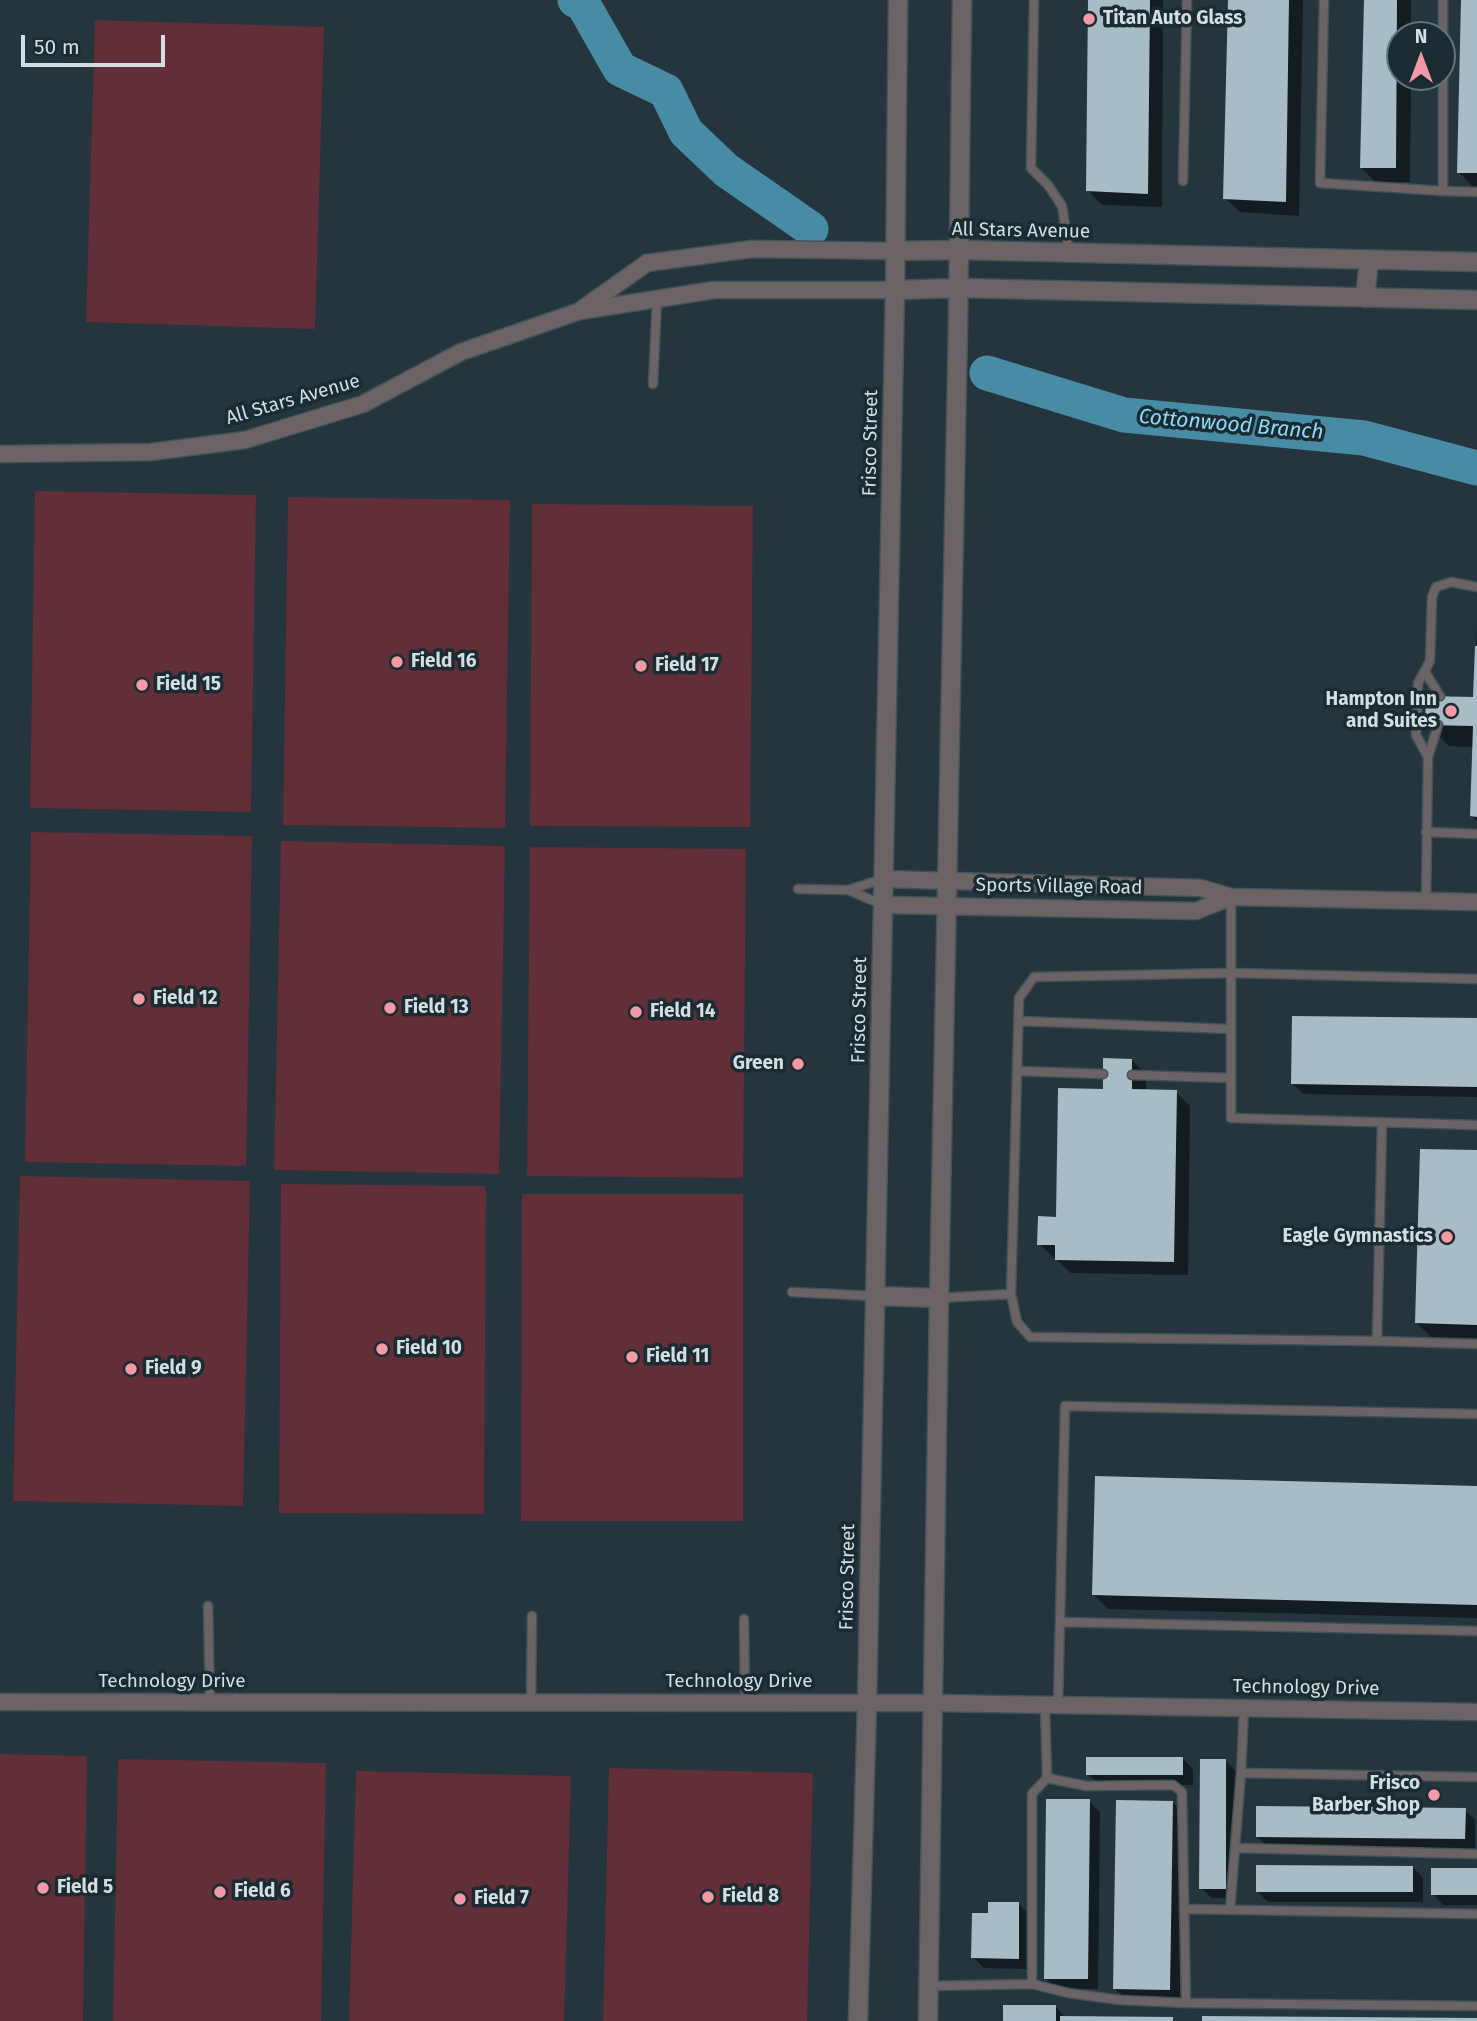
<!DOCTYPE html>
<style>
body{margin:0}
#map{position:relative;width:1477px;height:2021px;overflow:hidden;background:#24353d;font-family:"Fira Sans",sans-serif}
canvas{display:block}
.north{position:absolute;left:1386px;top:21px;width:70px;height:70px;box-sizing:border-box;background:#1a2b32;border:2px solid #647378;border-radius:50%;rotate:0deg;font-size:19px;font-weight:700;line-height:28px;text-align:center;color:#d3dee2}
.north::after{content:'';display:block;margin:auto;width:24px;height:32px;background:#f49aa6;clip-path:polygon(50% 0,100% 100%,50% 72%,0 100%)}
.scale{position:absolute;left:21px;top:35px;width:144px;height:32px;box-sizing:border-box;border:4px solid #d3dee2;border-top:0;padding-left:9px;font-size:21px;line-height:24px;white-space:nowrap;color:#d3dee2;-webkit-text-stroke:5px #1a2b32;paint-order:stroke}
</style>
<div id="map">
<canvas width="1477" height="2021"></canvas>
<div class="north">N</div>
<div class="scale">50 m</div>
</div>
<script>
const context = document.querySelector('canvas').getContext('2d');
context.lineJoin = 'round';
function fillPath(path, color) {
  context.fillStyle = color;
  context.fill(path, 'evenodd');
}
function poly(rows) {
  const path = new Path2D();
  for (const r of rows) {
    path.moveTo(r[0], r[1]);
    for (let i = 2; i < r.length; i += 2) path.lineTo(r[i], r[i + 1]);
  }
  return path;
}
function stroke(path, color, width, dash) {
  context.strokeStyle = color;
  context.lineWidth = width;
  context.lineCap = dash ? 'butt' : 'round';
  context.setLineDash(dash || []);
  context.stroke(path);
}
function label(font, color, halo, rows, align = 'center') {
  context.font = font + ' "Fira Sans",sans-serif';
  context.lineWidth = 7;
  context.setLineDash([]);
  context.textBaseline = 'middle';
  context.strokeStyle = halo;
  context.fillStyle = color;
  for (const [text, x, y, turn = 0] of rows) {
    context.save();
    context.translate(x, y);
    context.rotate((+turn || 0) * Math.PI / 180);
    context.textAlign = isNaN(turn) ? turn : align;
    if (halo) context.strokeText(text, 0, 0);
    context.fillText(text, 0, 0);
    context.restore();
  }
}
fillPath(poly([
 [95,20,324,27,315,329,86,322],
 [35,491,256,495,251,812,30,808],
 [288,497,510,500,505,828,283,825],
 [532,504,753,506,750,827,530,826],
 [31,832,252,836,246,1166,25,1162],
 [281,841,505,846,499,1174,274,1170],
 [530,847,746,849,743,1178,527,1176],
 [20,1176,250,1181,243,1506,13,1501],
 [281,1184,486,1186,484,1514,279,1513],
 [522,1194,743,1194,743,1521,521,1521],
 [0,1754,87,1756,83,2021,0,2021],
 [118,1759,326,1763,321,2021,113,2021],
 [609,1768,813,1773,807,2021,603,2021],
 [356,1771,571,1776,564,2021,349,2021]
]), '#622e37');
fillPath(poly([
 [1090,0,1163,0,1162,207,1102,205,1088,191],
 [1230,0,1303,0,1299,216,1240,212,1225,198],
 [1365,0,1411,0,1411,35,1400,35,1400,77,1411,77,1410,182,1376,182,1361,168],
 [1463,0,1477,0,1477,187,1473,187,1459,172],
 [1477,627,1477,821,1472,816,1474,747,1449,746,1427,724,1475,699],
 [1477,1020,1477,1097,1303,1094,1292,1083],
 [1132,1060,1146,1075,1146,1091,1176,1092,1190,1106,1188,1275,1071,1273,1039,1244,1058,1219,1104,1091],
 [1477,1152,1477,1338,1431,1337,1417,1323],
 [1477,1488,1477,1618,1108,1609,1094,1595],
 [1182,1758,1193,1769,1193,1785,1099,1785,1088,1774],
 [1225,1760,1236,1771,1236,1899,1212,1898,1201,1888],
 [1089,1801,1100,1812,1098,1989,1056,1989,1046,1978],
 [1172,1802,1183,1813,1180,2000,1126,1999,1115,1988],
 [1465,1810,1475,1820,1475,1849,1268,1847,1258,1837],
 [1413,1867,1423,1878,1423,1902,1268,1902,1257,1891],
 [1477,1870,1477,1905,1443,1905,1433,1894],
 [1019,1904,1029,1915,1028,1969,984,1968,973,1957,990,1915],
 [1055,2006,1066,2018,1172,2019,1175,2021,1005,2021]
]), '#0007');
stroke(poly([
 [575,0,583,4,620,69,666,91,686,132,726,170,811,229],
 [987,373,1124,415,1364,438,1477,468]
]), '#488ba5', 35);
fillPath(poly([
 [1088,0,1150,0,1148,194,1086,191],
 [1228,0,1289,0,1286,202,1223,199],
 [1364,0,1397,0,1396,168,1360,168],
 [1461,0,1477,0,1477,173,1457,173],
 [1475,646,1477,646,1477,817,1470,816,1473,726,1425,725,1426,696,1473,697],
 [1292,1016,1477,1018,1477,1087,1291,1084],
 [1103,1058,1132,1059,1132,1089,1177,1090,1174,1262,1055,1260,1055,1245,1037,1245,1038,1216,1056,1217,1058,1088,1103,1089],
 [1420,1149,1477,1150,1477,1325,1415,1323],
 [1095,1476,1477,1486,1477,1605,1092,1595],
 [1086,1757,1183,1757,1183,1775,1086,1775],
 [1200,1759,1226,1759,1226,1889,1199,1889],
 [1046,1799,1090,1799,1088,1979,1044,1979],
 [1116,1800,1173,1801,1170,1990,1113,1989],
 [1256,1806,1466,1808,1465,1839,1256,1837],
 [1256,1865,1413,1866,1413,1892,1256,1892],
 [1431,1868,1477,1868,1477,1895,1431,1895],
 [988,1902,1019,1902,1019,1959,971,1958,972,1913,988,1913],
 [1003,2005,1056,2005,1056,2021,1003,2021],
 [1060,2016,1173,2017,1173,2021,1060,2021],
 [1202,2016,1477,2018,1477,2021,1202,2021]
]), '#a7bcc5');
const service = poly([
 [1034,0,1031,168,1048,185,1062,206,1069,251],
 [1324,0,1320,183,1443,191],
 [1443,0,1443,191,1477,192],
 [1183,181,1187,0],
 [653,384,657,299],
 [1425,672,1440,696],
 [1428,757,1438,725],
 [1426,832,1477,834],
 [798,889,848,890,883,879],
 [848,890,881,904],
 [1231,897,1231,973,1477,979],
 [1426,902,1428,757,1416,735,1418,683,1430,661,1432,597,1436,587,1451,582,1477,587],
 [1019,1021,1231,1029],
 [1019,1071,1103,1074],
 [1132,1075,1231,1078],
 [1382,1122,1377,1341,1477,1344],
 [792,1292,874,1296],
 [1011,1294,1019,998,1034,977,1231,973,1231,1118,1477,1125],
 [939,1298,1011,1294,1017,1322,1030,1337,1377,1341],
 [208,1606,210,1703],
 [744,1619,745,1703],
 [1060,1622,1477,1631],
 [531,1703,532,1616],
 [1058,1705,1065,1406,1477,1414],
 [1244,1708,1241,1773,1477,1777],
 [1235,1848,1477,1854],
 [1184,1909,1477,1914],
 [1230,1910,1241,1773],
 [1032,1984,1068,1993,1120,2000,1186,2003,1182,1792,1173,1785,1086,1786,1047,1778],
 [929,1986,1032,1984,1032,1794,1047,1778,1045,1705],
 [1186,2003,1477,2006]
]);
const minor = poly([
 [582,309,647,263,752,249,895,251],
 [0,454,151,452,245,440,363,404,461,352,580,311,714,290,895,290],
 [883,879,1201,888,1231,897,1477,902],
 [883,905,1196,911,1231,897],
 [0,1702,934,1703,1477,1712]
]);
const tertiary = poly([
 [895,251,959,250,1477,262],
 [895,290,959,288,1477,300],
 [1365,298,1369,260],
 [874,1296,939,1298],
 [858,2021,867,1703,883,905,895,290,898,0],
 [928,2021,939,1298,958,324,962,0]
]);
stroke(service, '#44535b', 11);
stroke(minor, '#44535b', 19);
stroke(tertiary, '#44535b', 21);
stroke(service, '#6c6364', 8);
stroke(minor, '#6c6364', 16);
stroke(tertiary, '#6c6364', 18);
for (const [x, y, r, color] of [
 [1089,19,7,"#f49aa6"],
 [397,662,7,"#f49aa6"],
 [641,666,7,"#f49aa6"],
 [142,685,7,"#f49aa6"],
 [1451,711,7,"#f49aa6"],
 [139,999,7,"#f49aa6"],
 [390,1008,7,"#f49aa6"],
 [636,1012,7,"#f49aa6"],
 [798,1064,7,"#f49aa6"],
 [1447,1237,7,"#f49aa6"],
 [382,1349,7,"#f49aa6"],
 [632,1357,7,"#f49aa6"],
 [131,1369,7,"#f49aa6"],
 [1434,1795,7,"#f49aa6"],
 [43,1888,7,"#f49aa6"],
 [220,1892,7,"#f49aa6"],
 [708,1897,7,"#f49aa6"],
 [460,1899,7,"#f49aa6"]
]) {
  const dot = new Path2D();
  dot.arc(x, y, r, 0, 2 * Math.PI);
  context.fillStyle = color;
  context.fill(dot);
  stroke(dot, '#1a2b32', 2.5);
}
label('bold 19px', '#d3dee2', '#1a2b32', [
 ["Titan Auto Glass",1103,19],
 ["Field 16",411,662],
 ["Field 17",655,666],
 ["Field 15",156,685],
 ["Hampton Inn",1437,700,"right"],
 ["and Suites",1437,722,"right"],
 ["Field 12",153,999],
 ["Field 13",404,1008],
 ["Field 14",650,1012],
 ["Green",784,1064,"right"],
 ["Eagle Gymnastics",1433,1237,"right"],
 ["Field 10",396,1349],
 ["Field 11",646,1357],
 ["Field 9",145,1369],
 ["Frisco",1420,1784,"right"],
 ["Barber Shop",1420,1806,"right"],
 ["Field 5",57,1888],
 ["Field 6",234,1892],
 ["Field 8",722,1897],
 ["Field 7",474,1899]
], 'left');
label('19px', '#d3dee2', '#1a2b32', [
 ["All Stars Avenue",1021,231,1],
 ["All Stars Avenue",293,400,-16],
 ["Frisco Street",871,443,-89],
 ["Sports Village Road",1059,887,1],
 ["Frisco Street",860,1010,-89],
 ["Frisco Street",848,1577,-89],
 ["Technology Drive",172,1682],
 ["Technology Drive",739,1682],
 ["Technology Drive",1306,1688,1]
]);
label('italic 21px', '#8fdbfa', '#1a2b32', [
 ["Cottonwood Branch",1231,425,5]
]);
</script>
